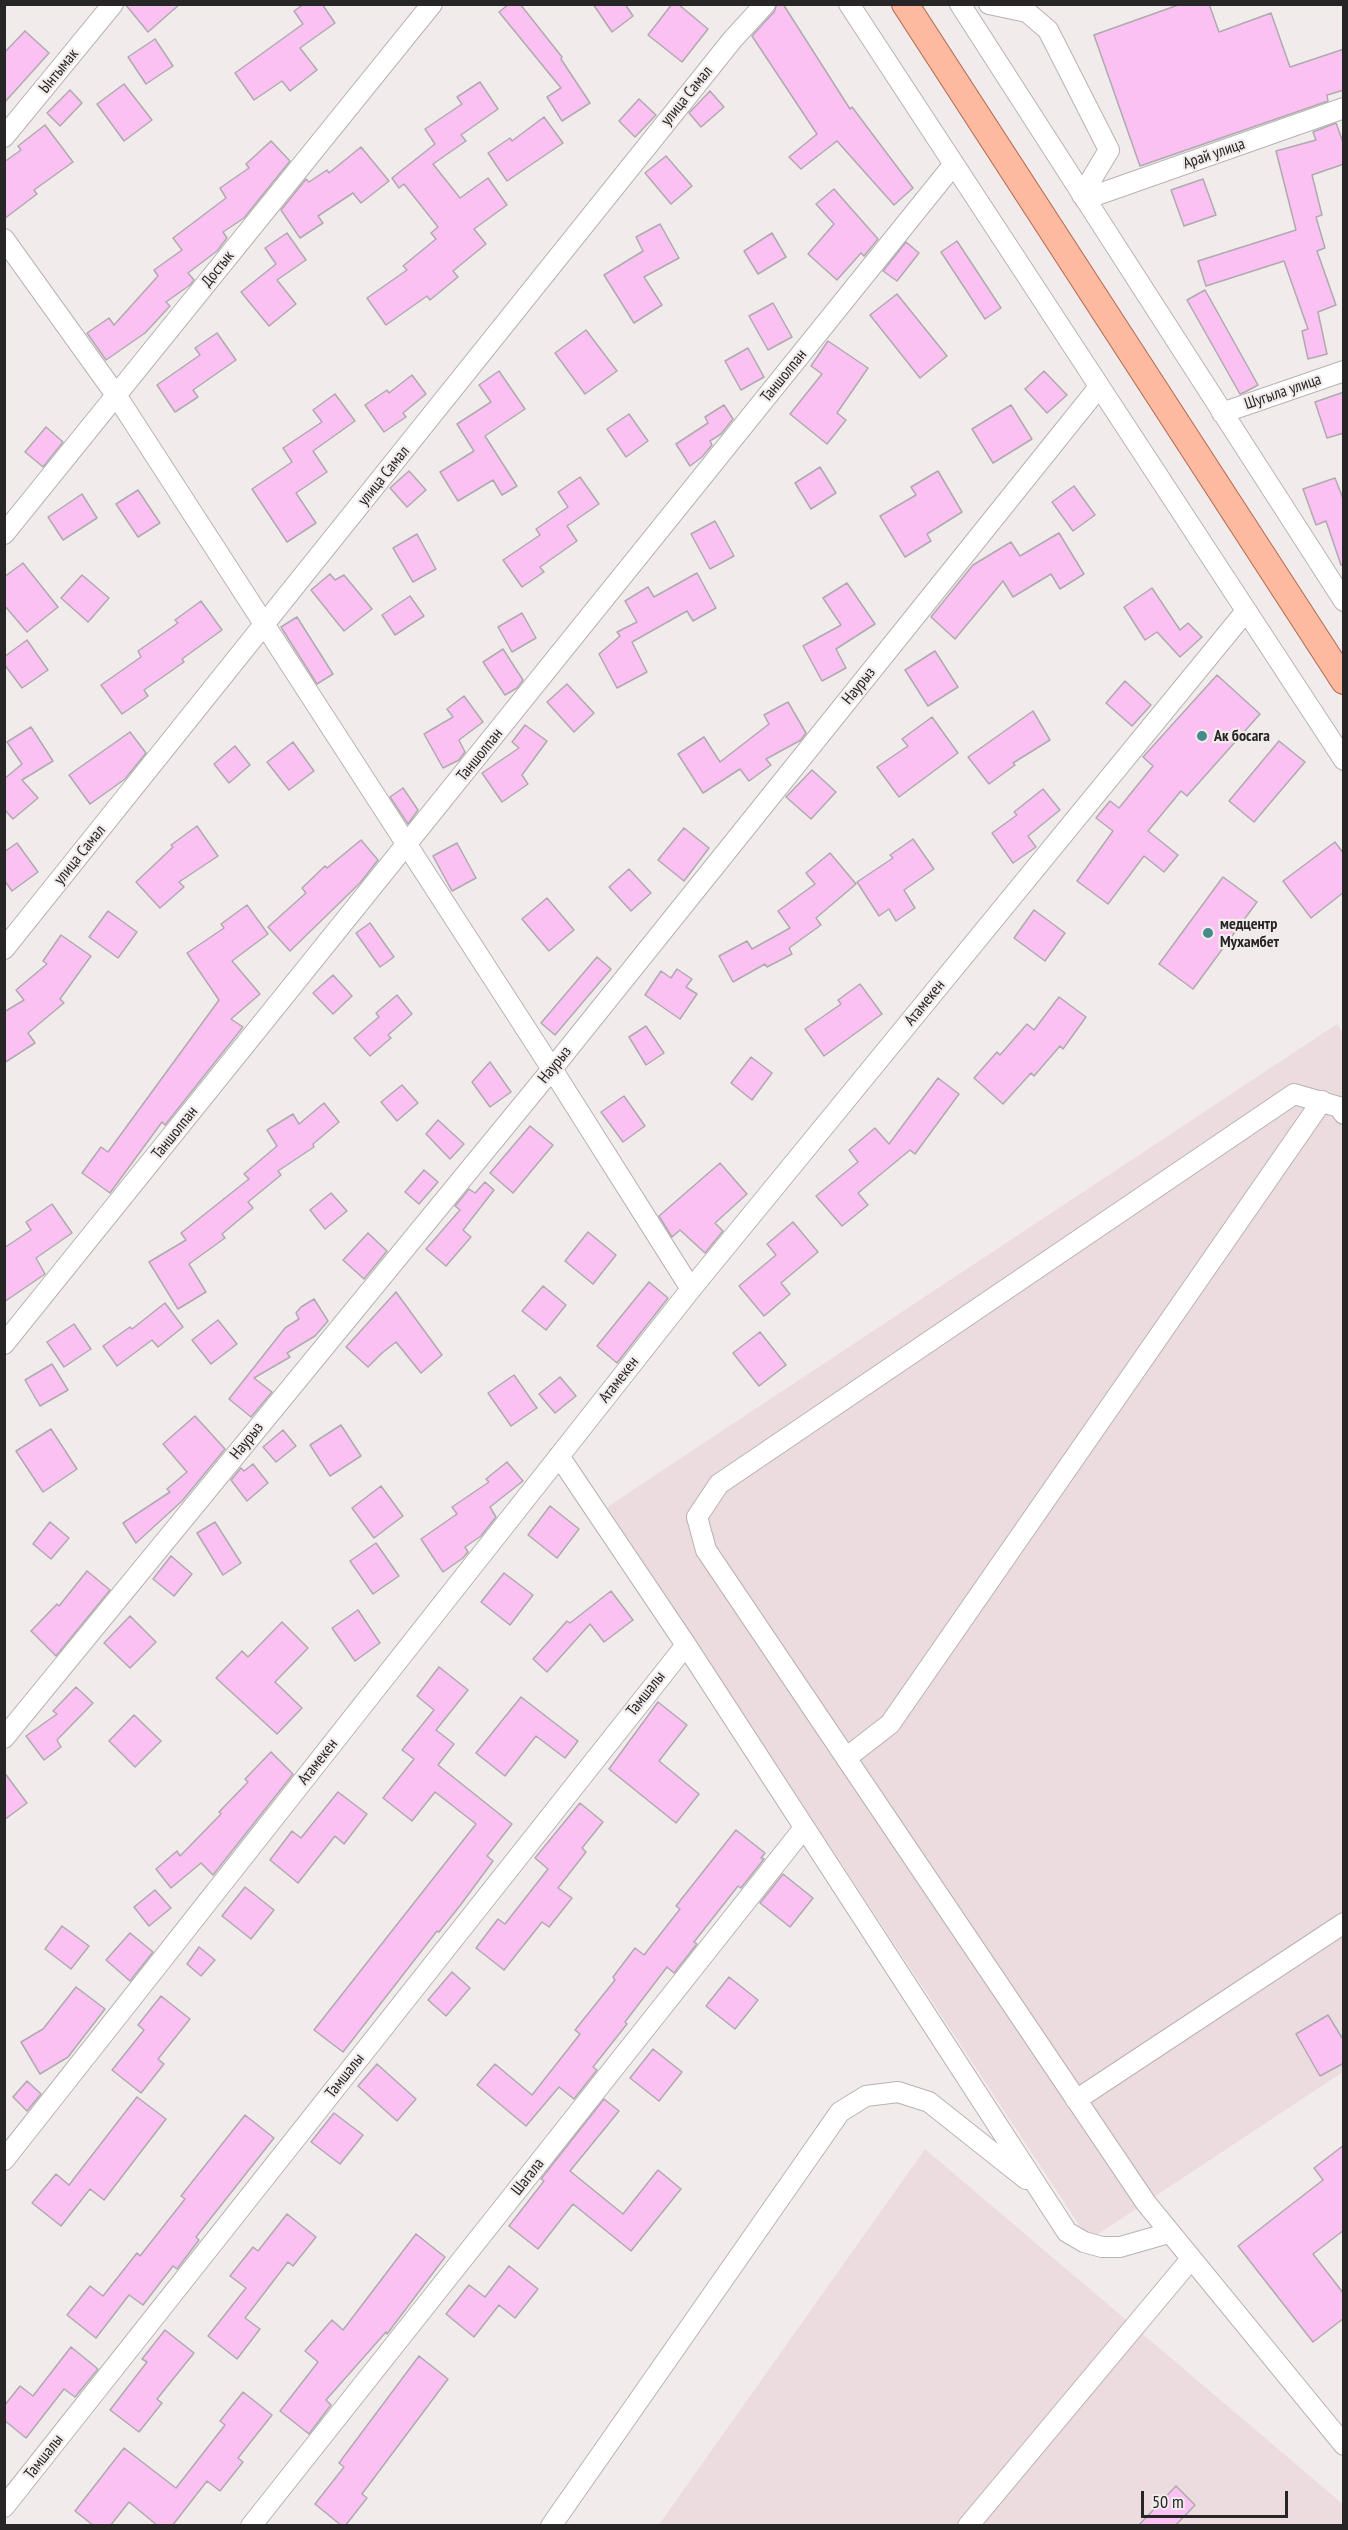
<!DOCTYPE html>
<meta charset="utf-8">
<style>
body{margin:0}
#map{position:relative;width:1348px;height:2530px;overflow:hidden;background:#f2ebec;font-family:"PT Sans Narrow",sans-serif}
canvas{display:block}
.frame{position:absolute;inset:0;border:6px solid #272525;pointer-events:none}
.scale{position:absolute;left:1141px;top:2491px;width:147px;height:27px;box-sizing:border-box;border:3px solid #272525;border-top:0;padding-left:8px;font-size:18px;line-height:21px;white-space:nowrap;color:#272525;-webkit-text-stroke:4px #f2ebec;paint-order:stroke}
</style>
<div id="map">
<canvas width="1348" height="2530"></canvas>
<div class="frame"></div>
<div class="scale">50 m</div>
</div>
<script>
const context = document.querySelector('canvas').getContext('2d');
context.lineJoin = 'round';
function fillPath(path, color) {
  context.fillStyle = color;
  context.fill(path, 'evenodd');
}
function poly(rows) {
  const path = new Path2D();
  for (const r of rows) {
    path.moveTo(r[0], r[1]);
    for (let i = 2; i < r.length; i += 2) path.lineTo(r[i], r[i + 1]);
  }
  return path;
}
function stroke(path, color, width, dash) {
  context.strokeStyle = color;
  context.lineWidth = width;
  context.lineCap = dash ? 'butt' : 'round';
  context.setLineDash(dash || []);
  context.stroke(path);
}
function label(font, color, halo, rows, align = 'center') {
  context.font = font + ' "PT Sans Narrow",sans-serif';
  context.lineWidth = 4.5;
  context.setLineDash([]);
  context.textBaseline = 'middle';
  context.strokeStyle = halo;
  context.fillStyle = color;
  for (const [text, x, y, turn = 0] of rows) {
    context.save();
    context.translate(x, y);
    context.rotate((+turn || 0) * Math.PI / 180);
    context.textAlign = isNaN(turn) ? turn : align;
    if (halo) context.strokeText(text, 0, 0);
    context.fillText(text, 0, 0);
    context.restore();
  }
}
fillPath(poly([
 [1337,1024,1344,1035,1343,2072,1089,2240,607,1507],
 [925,2149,1344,2505,1343,2526,658,2526]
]), '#ecdcdf');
const building = poly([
 [125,4,180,4,148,32,125,4],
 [304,4,322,4,335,23,300,48,317,70,290,91,282,81,254,100,235,73,303,24,294,11,304,4],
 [509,4,520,4,562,57,561,59,590,103,562,121,547,97,561,88,499,12,509,4],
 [593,4,625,4,633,16,612,32,593,4],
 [672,4,678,4,708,29,682,62,648,35,672,4],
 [777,4,783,4,850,109,852,107,913,188,894,205,837,141,801,169,789,157,817,134,752,36,774,12,777,4],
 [1181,4,1209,4,1219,32,1271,13,1290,67,1344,49,1344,90,1327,95,1328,101,1140,166,1094,35,1181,4],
 [25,31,49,53,4,103,4,53,25,31],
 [155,39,173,66,146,84,128,57,155,39],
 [480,82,498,109,461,135,466,141,433,164,460,198,488,178,507,205,474,229,486,244,453,271,458,277,430,300,427,296,386,325,367,298,407,270,403,266,436,239,431,233,438,227,404,184,399,188,392,178,435,144,425,129,462,104,457,97,480,82],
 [124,84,152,120,124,141,97,104,124,84],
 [70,90,82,103,60,126,47,113,70,90],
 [710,91,724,107,701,127,689,113,710,91],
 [639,99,656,115,635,137,619,121,639,99],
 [544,117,563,143,507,181,488,153,510,138,512,141,544,117],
 [1336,123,1344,145,1344,164,1312,175,1322,215,1316,217,1325,248,1317,251,1336,305,1318,312,1327,354,1308,359,1302,331,1308,329,1284,261,1206,286,1198,261,1296,230,1276,151,1316,140,1313,132,1336,123],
 [45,125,73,162,34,190,37,194,4,219,4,162,21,150,18,146,45,125],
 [271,141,290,161,244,218,223,232,227,238,217,251,188,273,194,280,190,285,166,302,170,306,145,333,106,360,87,333,109,318,114,325,158,276,154,270,182,250,173,238,226,198,220,188,249,168,246,164,271,141],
 [361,147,389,181,361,203,353,193,318,216,323,223,300,238,281,210,306,179,309,182,327,170,329,173,361,147],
 [666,156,692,186,671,204,645,173,666,156],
 [1203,179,1216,215,1184,226,1171,190,1203,179],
 [834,189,878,239,864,256,861,253,837,280,808,254,834,224,816,204,834,189],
 [660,224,679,258,644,277,662,305,634,323,604,275,643,251,636,237,660,224],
 [287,233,306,260,277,280,296,304,269,326,241,292,276,264,265,248,287,233],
 [772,233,786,257,758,274,744,251,772,233],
 [957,241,1001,308,985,319,941,252,957,241],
 [906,242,919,253,897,281,883,271,906,242],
 [1205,290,1258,385,1245,392,1240,394,1187,300,1205,290],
 [897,294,947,356,920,378,870,315,897,294],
 [773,303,792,337,768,350,749,316,773,303],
 [586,330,617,371,585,394,555,353,586,330],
 [217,333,236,360,193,390,198,397,175,412,157,385,200,355,195,348,217,333],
 [828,341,868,368,837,413,846,420,827,444,790,414,822,374,811,366,828,341],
 [748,348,764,377,741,390,725,361,748,348],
 [499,371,525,409,485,436,517,486,502,495,493,480,458,501,440,472,474,451,457,424,491,402,479,385,499,371],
 [1044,371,1067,395,1047,413,1025,389,1044,371],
 [412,375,426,394,403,413,406,417,384,432,365,405,387,390,389,393,412,375],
 [1344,392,1344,433,1327,438,1315,402,1344,392],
 [335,394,355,421,313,451,327,472,296,493,316,523,287,542,252,489,292,462,283,448,322,422,313,410,335,394],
 [724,405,733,419,721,434,710,441,712,445,702,457,690,466,676,444,708,423,705,417,724,405],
 [1011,405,1032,439,993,463,972,429,1011,405],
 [629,414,648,441,626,457,607,429,629,414],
 [46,427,63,442,43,467,25,452,46,427],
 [820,467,836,493,811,509,795,483,820,467],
 [409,471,426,490,407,507,390,488,409,471],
 [938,471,962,512,927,534,931,541,905,557,880,516,916,495,911,487,938,471],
 [580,477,599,504,567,526,577,541,540,567,544,572,522,587,503,560,540,535,536,529,568,507,558,492,580,477],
 [1335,478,1344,501,1344,565,1341,565,1326,521,1316,525,1303,489,1335,478],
 [1074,486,1095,515,1073,531,1052,502,1074,486],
 [138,490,160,523,138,537,116,504,138,490],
 [82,494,97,518,63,540,48,517,82,494],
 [715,521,734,556,710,569,691,534,715,521],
 [1059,533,1084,574,1060,589,1051,574,1013,597,1003,581,955,639,931,617,973,565,1011,542,1020,556,1059,533],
 [417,534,436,569,413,582,393,548,417,534],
 [23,563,58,607,27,632,4,605,4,577,23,563],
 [697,573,716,608,693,621,687,611,632,642,647,672,617,688,599,654,620,636,617,632,637,622,625,601,648,587,654,597,697,573],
 [330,574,335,580,344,575,372,609,344,631,311,590,330,574],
 [82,575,109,598,88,622,61,598,82,575],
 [847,583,875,624,836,649,846,668,822,681,803,646,841,625,823,598,847,583],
 [1152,588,1180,630,1188,623,1202,637,1180,657,1157,632,1145,640,1124,607,1152,588],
 [410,596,424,616,395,635,382,615,410,596],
 [201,601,222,630,182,659,184,662,144,690,148,696,122,714,101,685,141,657,138,651,178,623,175,620,201,601],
 [522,613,536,638,512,652,498,627,522,613],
 [297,617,333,674,317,684,281,627,297,617],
 [27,640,48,670,22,688,4,664,4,657,27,640],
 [503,649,523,680,517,688,505,695,483,662,503,649],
 [935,651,958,687,928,706,905,670,935,651],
 [1217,675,1260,714,1187,796,1181,791,1148,831,1178,855,1164,872,1144,856,1108,904,1077,881,1113,831,1096,818,1110,801,1119,808,1153,766,1143,757,1217,675],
 [1125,681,1151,705,1132,726,1106,703,1125,681],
 [567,684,594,713,574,732,547,702,567,684],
 [464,696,483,722,459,740,465,752,459,760,443,768,424,734,453,717,447,709,464,696],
 [788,702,806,733,801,740,766,759,771,765,749,781,740,769,703,793,678,754,704,737,720,762,769,724,764,715,788,702],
 [1033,711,1050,740,1013,763,1015,765,989,784,968,757,1033,711],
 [932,717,958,753,899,797,877,767,908,746,902,739,932,717],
 [525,725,547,741,522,775,528,784,502,802,482,773,519,748,512,742,525,725],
 [31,727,53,761,22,780,38,798,13,819,4,809,4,779,22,764,7,742,31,727],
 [130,732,146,753,125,779,90,804,69,775,130,732],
 [1279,741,1305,762,1254,822,1229,801,1279,741],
 [293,742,314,771,289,790,267,762,293,742],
 [235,746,250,765,229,783,214,764,235,746],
 [812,770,836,792,811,819,786,797,812,770],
 [403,788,418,810,408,824,390,797,403,788],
 [1043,789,1060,810,1028,836,1036,847,1013,863,992,833,1017,815,1014,812,1043,789],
 [197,826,218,856,179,882,184,887,160,908,136,882,173,847,171,845,197,826],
 [684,828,709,848,684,881,658,860,684,828],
 [913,839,934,869,904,890,915,908,896,921,889,909,879,916,857,882,893,858,890,855,913,839],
 [361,840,378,860,360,883,290,951,268,927,306,893,302,888,325,866,327,868,361,840],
 [1335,842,1344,854,1344,892,1311,918,1283,881,1335,842],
 [17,843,38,872,12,891,4,880,4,852,17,843],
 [457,843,476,878,452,891,433,856,457,843],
 [830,853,856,884,816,918,821,925,789,948,792,954,767,967,765,964,733,982,719,956,747,941,752,949,790,928,778,911,815,884,806,873,830,853],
 [629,869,651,893,631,911,609,887,629,869],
 [1223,877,1257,902,1193,989,1159,964,1223,877],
 [547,898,574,930,549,951,522,919,547,898],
 [247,905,268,934,232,961,260,994,231,1019,243,1027,165,1125,162,1122,110,1193,82,1173,101,1147,108,1152,219,1000,187,953,224,928,221,924,247,905],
 [1034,910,1065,933,1045,961,1014,938,1034,910],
 [108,911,137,932,118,958,89,937,108,911],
 [370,923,394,957,380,967,356,933,370,923],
 [61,935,91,956,60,999,64,1003,28,1033,35,1043,4,1063,4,1012,24,1000,16,990,47,964,43,961,61,935],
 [597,957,611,969,555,1035,541,1023,597,957],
 [677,969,692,979,686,987,697,994,680,1019,645,995,661,971,671,978,677,969],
 [333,975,352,996,333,1014,313,993,333,975],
 [860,984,882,1014,824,1056,805,1029,841,1004,838,1000,860,984],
 [397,995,412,1014,388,1035,391,1038,370,1056,354,1038,379,1017,376,1013,397,995],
 [1059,997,1086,1017,1063,1049,1060,1046,1034,1076,1031,1073,1003,1104,974,1078,997,1052,1000,1055,1027,1024,1034,1030,1059,997],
 [646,1026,664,1053,646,1065,629,1037,646,1026],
 [751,1057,772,1073,752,1100,731,1083,751,1057],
 [490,1062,511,1092,490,1107,472,1082,490,1062],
 [938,1078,959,1094,915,1154,910,1150,858,1193,868,1205,842,1226,816,1196,858,1162,849,1150,875,1128,889,1144,938,1078],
 [402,1085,418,1103,397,1121,381,1102,402,1085],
 [624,1096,645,1126,623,1142,601,1112,624,1096],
 [324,1103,339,1122,313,1144,314,1147,278,1171,281,1175,248,1202,253,1208,222,1234,225,1238,189,1264,206,1292,178,1309,149,1262,186,1240,181,1233,249,1179,244,1174,277,1146,267,1130,293,1114,299,1124,324,1103],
 [438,1120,464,1144,450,1159,426,1134,438,1120],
 [530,1126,553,1145,513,1193,490,1173,530,1126],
 [720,1163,747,1194,715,1223,723,1231,705,1253,680,1230,672,1237,659,1216,720,1163],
 [424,1170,438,1182,419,1204,405,1192,424,1170],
 [485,1182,494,1190,463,1230,471,1237,446,1266,426,1249,460,1210,455,1206,469,1189,475,1193,485,1182],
 [331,1193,347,1211,325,1229,310,1210,331,1193],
 [52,1204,72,1233,36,1258,45,1274,4,1302,4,1248,31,1230,26,1222,52,1204],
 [793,1222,818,1252,781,1283,790,1294,764,1316,739,1286,776,1255,767,1244,793,1222],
 [588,1232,616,1255,593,1284,565,1261,588,1232],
 [368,1233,387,1251,364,1279,343,1260,368,1233],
 [649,1282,668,1298,617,1363,597,1346,649,1282],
 [543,1286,566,1305,546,1330,522,1311,543,1286],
 [396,1292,442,1355,421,1373,396,1342,382,1353,368,1367,346,1347,396,1292],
 [314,1299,328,1321,315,1336,287,1353,290,1357,254,1378,272,1392,251,1417,229,1399,285,1328,299,1319,296,1313,301,1307,314,1299],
 [165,1303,183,1327,158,1347,152,1340,117,1366,103,1346,130,1327,132,1329,165,1303],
 [218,1320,237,1344,211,1364,192,1340,218,1320],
 [74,1324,91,1349,64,1367,47,1342,74,1324],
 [760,1332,786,1365,759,1386,733,1353,760,1332],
 [52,1364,68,1390,40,1406,25,1380,52,1364],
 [514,1375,537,1408,511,1426,488,1393,514,1375],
 [560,1377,576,1396,555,1413,539,1394,560,1377],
 [195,1416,225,1449,182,1501,136,1543,123,1523,170,1492,167,1489,187,1472,163,1444,195,1416],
 [341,1425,361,1456,330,1476,310,1445,341,1425],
 [51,1429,77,1469,43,1492,16,1451,51,1429],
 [283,1430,296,1446,276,1462,263,1447,283,1430],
 [507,1462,523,1481,490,1507,496,1517,481,1536,465,1547,468,1552,463,1558,443,1572,421,1539,457,1514,452,1507,489,1482,486,1479,507,1462],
 [253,1464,268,1483,247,1501,231,1480,241,1468,244,1471,253,1464],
 [381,1486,403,1516,374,1538,352,1508,381,1486],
 [550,1506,579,1529,557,1558,528,1535,550,1506],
 [50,1522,69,1538,51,1559,33,1544,50,1522],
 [215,1522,241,1563,223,1575,197,1533,215,1522],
 [376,1543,399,1576,373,1594,350,1561,376,1543],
 [171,1556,192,1574,174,1596,153,1579,171,1556],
 [87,1571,110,1590,56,1656,31,1631,57,1604,59,1606,87,1571],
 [504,1573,533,1595,510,1625,481,1602,504,1573],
 [611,1591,633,1620,604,1642,590,1624,547,1672,533,1659,567,1621,570,1623,611,1591],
 [358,1610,380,1643,355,1661,332,1628,358,1610],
 [130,1616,156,1642,130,1668,104,1643,130,1616],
 [282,1622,308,1648,275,1682,302,1708,277,1734,216,1678,242,1651,248,1657,282,1622],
 [439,1667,468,1690,436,1730,454,1744,438,1765,512,1824,487,1856,493,1861,462,1903,439,1932,437,1931,343,2052,314,2030,476,1824,435,1792,412,1821,383,1798,414,1759,402,1750,434,1710,417,1696,439,1667],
 [76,1687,93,1703,57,1740,61,1747,44,1760,26,1736,57,1714,53,1711,76,1687],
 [521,1697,578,1741,565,1758,536,1736,505,1776,476,1753,521,1697],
 [658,1702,687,1725,659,1761,699,1794,676,1823,609,1769,658,1702],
 [134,1715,161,1741,135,1767,109,1741,134,1715],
 [271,1752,293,1774,213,1875,201,1863,171,1888,156,1869,177,1851,180,1856,221,1814,219,1812,248,1782,245,1779,271,1752],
 [4,1772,27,1803,4,1820,4,1772],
 [338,1792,367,1814,344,1844,335,1836,298,1883,270,1860,292,1831,301,1838,338,1792],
 [580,1803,603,1822,582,1848,586,1852,558,1888,572,1898,549,1927,542,1922,504,1970,476,1948,498,1919,505,1924,548,1869,535,1858,580,1803],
 [736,1830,765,1853,761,1858,764,1859,741,1888,738,1886,694,1942,697,1944,674,1973,667,1967,625,2022,627,2024,593,2067,597,2070,574,2099,559,2087,526,2126,477,2085,495,2064,532,2095,580,2034,575,2030,615,1980,613,1977,635,1948,644,1955,680,1909,676,1906,736,1830],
 [783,1874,813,1898,790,1927,760,1903,783,1874],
 [245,1887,274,1910,251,1939,222,1916,245,1887],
 [155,1890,171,1908,149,1926,134,1907,155,1890],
 [62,1926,89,1946,71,1969,45,1949,62,1926],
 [130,1933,153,1952,130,1981,106,1960,130,1933],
 [199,1947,215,1960,201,1976,187,1964,199,1947],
 [452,1972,470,1988,446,2016,428,2000,452,1972],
 [729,1977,758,2000,735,2029,706,2006,729,1977],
 [76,1987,105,2009,68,2057,40,2074,21,2042,43,2029,76,1987],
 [161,1996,190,2019,158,2059,164,2064,141,2093,112,2070,144,2030,138,2025,161,1996],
 [1328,2015,1344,2041,1344,2063,1320,2076,1296,2034,1328,2015],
 [653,2049,682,2072,659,2101,630,2078,653,2049],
 [377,2064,416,2099,397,2121,358,2086,377,2064],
 [27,2081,41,2094,27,2111,13,2097,27,2081],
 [137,2097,166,2119,104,2200,90,2189,61,2226,32,2203,56,2174,69,2185,137,2097],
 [604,2099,619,2111,570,2171,623,2214,658,2170,681,2189,631,2251,573,2204,538,2249,509,2226,544,2181,541,2179,604,2099],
 [334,2113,363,2135,340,2164,311,2142,334,2113],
 [245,2115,274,2138,196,2237,199,2240,177,2269,173,2266,143,2305,129,2295,96,2338,67,2315,90,2286,103,2296,137,2253,140,2256,185,2199,181,2196,245,2115],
 [1344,2145,1344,2230,1313,2254,1344,2294,1344,2318,1313,2342,1238,2246,1323,2180,1314,2168,1344,2145],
 [287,2214,316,2237,293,2266,288,2262,245,2318,260,2329,237,2359,208,2336,246,2288,230,2276,253,2247,258,2251,287,2214],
 [416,2234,445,2257,387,2334,386,2332,326,2400,331,2405,309,2434,280,2411,318,2362,305,2351,332,2320,343,2330,416,2234],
 [509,2266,538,2289,515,2318,499,2305,474,2337,446,2314,469,2285,485,2297,509,2266],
 [165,2330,194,2353,157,2399,162,2403,139,2432,110,2410,147,2362,142,2359,165,2330],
 [71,2347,98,2369,75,2397,64,2389,26,2438,4,2420,4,2406,20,2386,33,2396,71,2347],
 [419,2356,448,2379,362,2494,367,2498,345,2526,342,2526,315,2504,344,2467,339,2463,419,2356],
 [243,2392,272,2415,238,2458,243,2462,220,2491,207,2481,172,2526,158,2526,129,2502,110,2526,94,2526,75,2511,124,2448,176,2488,225,2425,220,2421,243,2392],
 [1176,2486,1195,2505,1175,2526,1138,2526,1176,2486]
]);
fillPath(building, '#fcc1f3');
stroke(building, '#aeaaae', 1.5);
const minor = poly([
 [849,4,1344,760],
 [960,4,1344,601],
 [989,4,1027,12,1048,30,1109,150,1082,195],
 [4,137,113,4],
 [1085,199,1344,108],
 [4,239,116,395,552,1069,691,1289],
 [1222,413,1344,371],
 [4,534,432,4],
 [4,949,733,39,765,4],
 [1344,1114,1339,1107,1294,1094,719,1484,697,1517,706,1550,1146,2203,1344,2445],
 [4,1344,954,164],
 [559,1456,686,1645,1067,2232,1084,2242,1102,2247,1120,2247,1169,2233],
 [4,1738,552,1069,1099,387],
 [846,1758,890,1724,1322,1101],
 [1076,2100,1344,1923],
 [4,2160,691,1289,1246,611],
 [4,2507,686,1645],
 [251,2526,804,1828],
 [551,2526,840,2112,866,2096,898,2092,929,2102,1026,2179],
 [968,2526,1191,2259]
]);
const major = poly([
 [905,4,1344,681]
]);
stroke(minor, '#b9b2b3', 22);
stroke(major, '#b1684d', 28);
stroke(minor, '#fff', 20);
stroke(major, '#fdbaa1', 26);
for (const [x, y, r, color] of [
 [1202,736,6,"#448c8a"],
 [1208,933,6,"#448c8a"]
]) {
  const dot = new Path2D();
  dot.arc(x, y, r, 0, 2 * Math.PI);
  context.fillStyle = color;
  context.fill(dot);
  stroke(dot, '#f2ebec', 2);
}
label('16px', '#272525', '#f2ebec', [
 ["Ынтымак",59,71,-51],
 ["улица Самал",687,96,-51],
 ["Арай улица",1214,154,-19],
 ["Достык",218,269,-51],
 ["Таншолпан",784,376,-51],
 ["Шугыла улица",1283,392,-19],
 ["улица Самал",384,476,-51],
 ["Наурыз",859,686,-51],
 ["Таншолпан",480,755,-51],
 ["улица Самал",80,855,-51],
 ["Атамекен",925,1003,-51],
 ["Наурыз",555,1065,-51],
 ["Таншолпан",175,1133,-51],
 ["Атамекен",619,1380,-52],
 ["Наурыз",247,1441,-51],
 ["Тамшалы",646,1694,-52],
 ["Атамекен",318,1762,-52],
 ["Тамшалы",345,2076,-52],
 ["Шагала",528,2177,-52],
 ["Тамшалы",44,2457,-52]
]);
label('bold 16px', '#272525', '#f2ebec', [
 ["Ак босага",1214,736],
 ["медцентр",1220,924],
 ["Мухамбет",1220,942]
], 'left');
</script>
